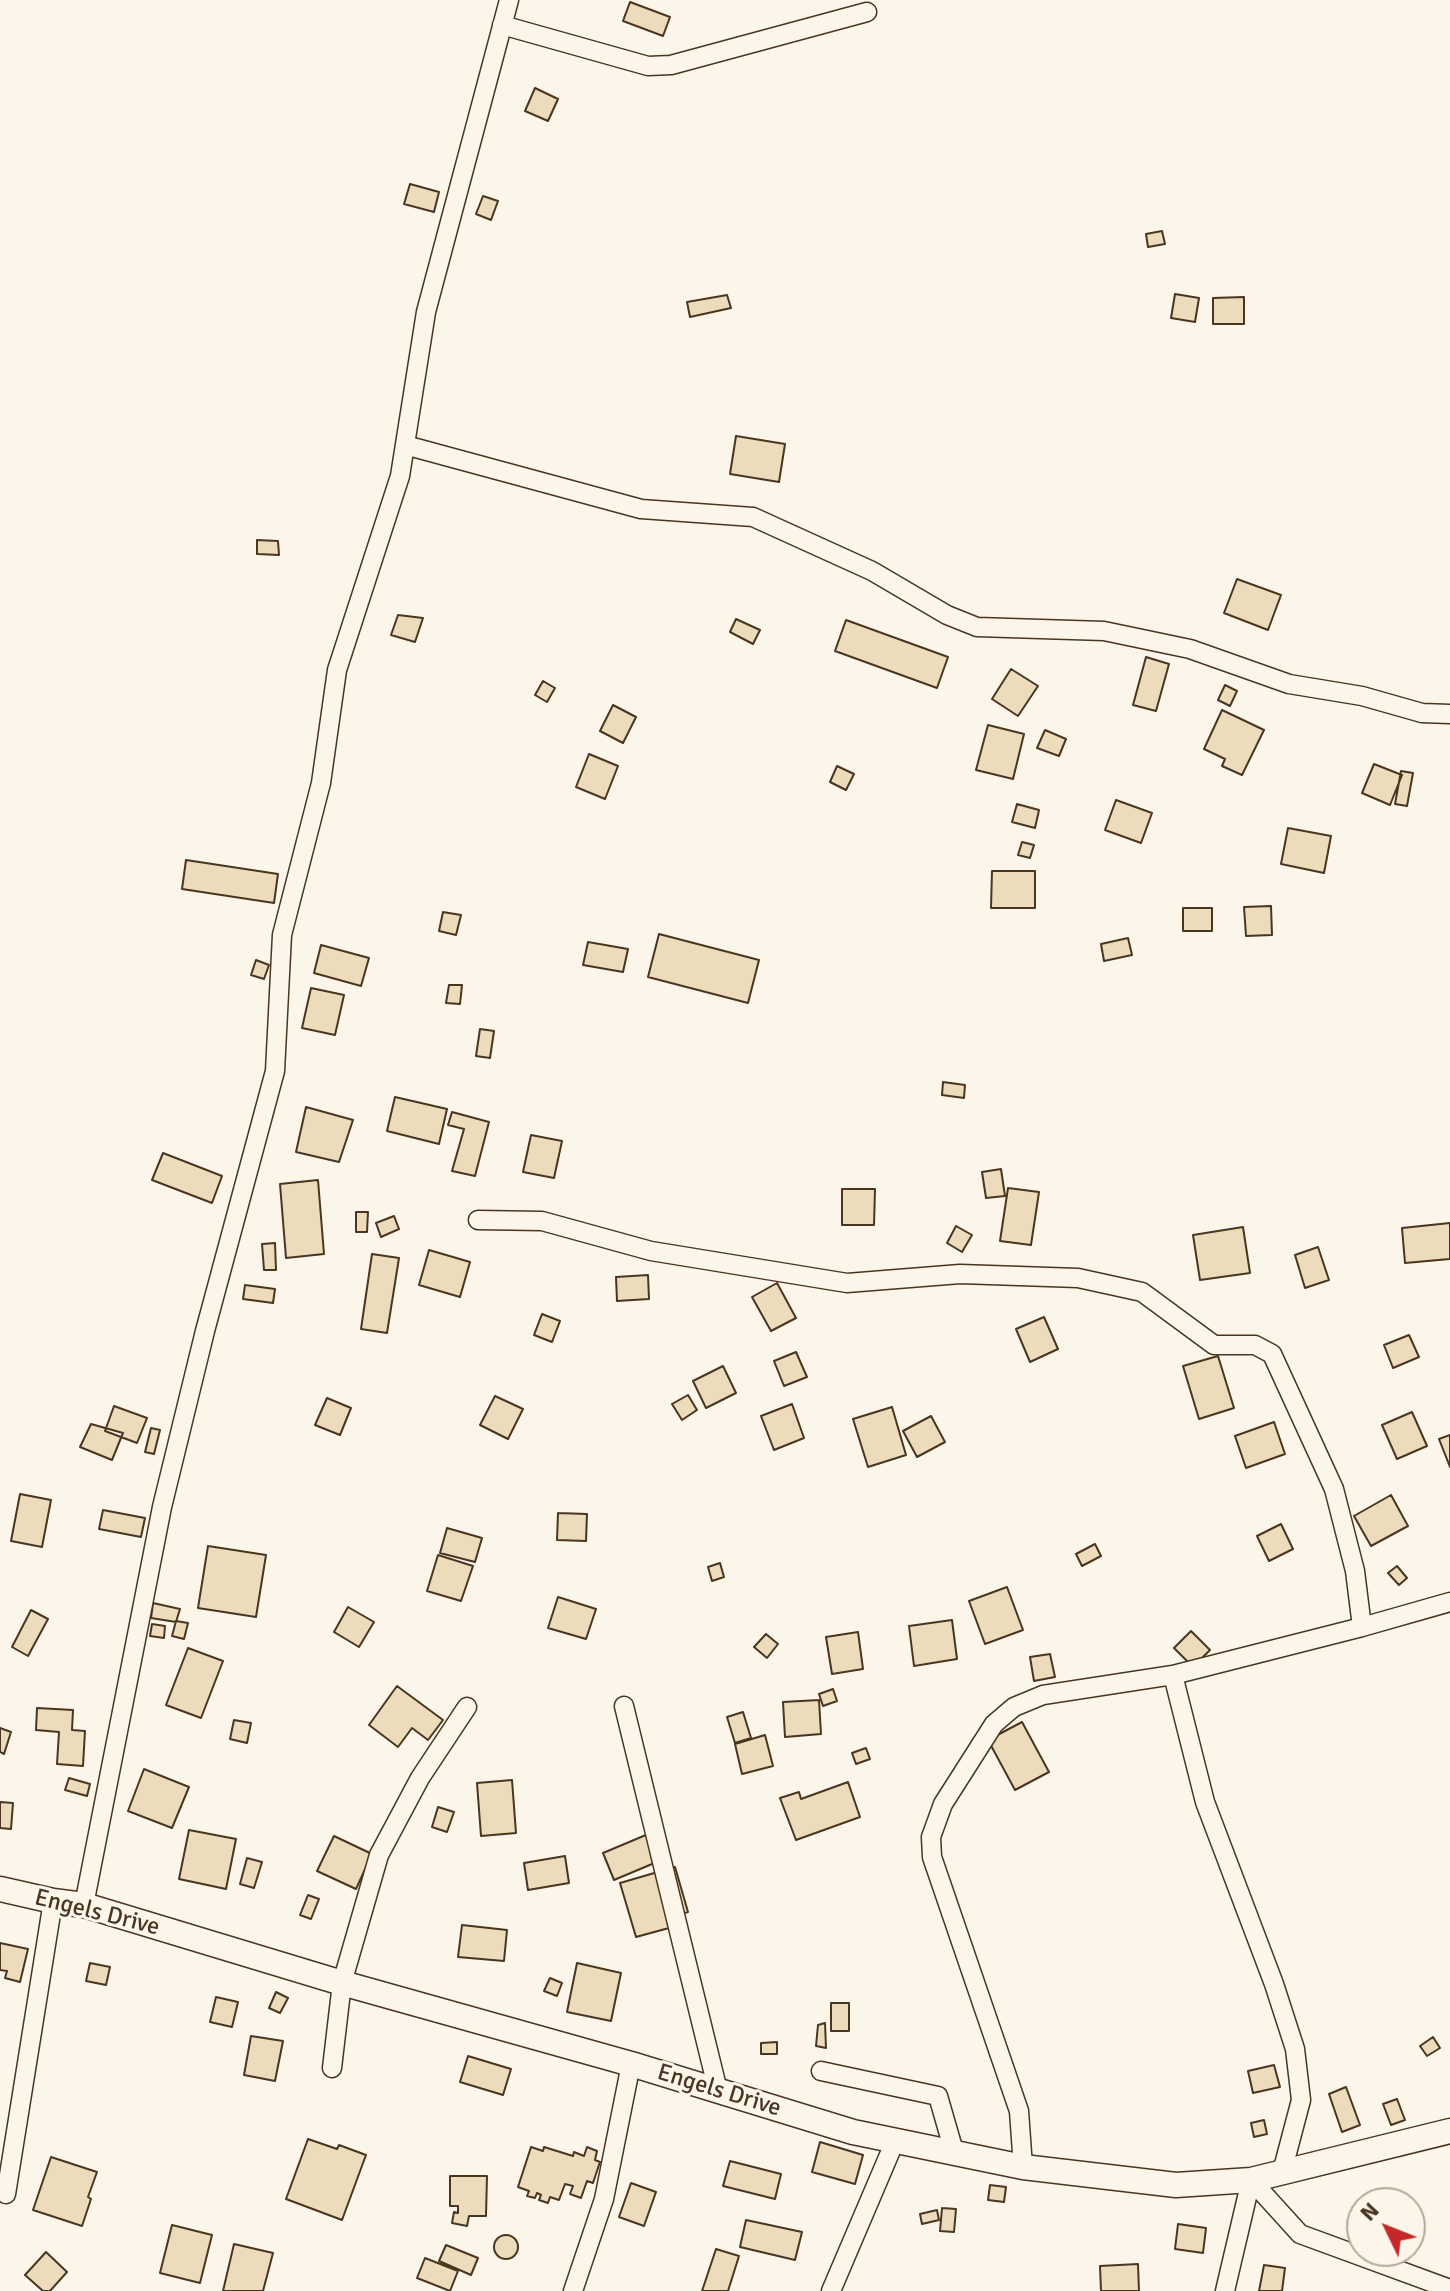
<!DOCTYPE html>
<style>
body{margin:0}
#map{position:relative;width:1450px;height:2291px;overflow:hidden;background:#fbf6e9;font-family:Signika,sans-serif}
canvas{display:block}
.north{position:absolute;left:1346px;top:2187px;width:80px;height:80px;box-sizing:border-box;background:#fbf6e9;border:2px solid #b4a999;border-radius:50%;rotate:313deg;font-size:22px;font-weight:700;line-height:32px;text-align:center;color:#4a3520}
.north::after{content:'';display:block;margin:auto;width:28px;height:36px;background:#c62828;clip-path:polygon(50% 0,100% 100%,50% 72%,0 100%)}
</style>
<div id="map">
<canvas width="1450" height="2291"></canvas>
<div class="north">N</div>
</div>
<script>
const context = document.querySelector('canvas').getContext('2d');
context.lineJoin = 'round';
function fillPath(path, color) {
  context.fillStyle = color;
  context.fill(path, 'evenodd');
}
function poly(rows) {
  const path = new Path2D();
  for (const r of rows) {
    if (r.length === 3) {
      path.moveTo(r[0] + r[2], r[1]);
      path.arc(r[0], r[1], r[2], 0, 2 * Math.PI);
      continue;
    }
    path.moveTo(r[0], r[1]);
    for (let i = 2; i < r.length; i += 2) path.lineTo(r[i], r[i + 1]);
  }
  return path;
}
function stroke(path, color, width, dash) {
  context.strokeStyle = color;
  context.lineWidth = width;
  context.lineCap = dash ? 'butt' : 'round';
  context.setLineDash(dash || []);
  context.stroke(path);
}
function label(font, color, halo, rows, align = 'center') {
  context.font = font + ' Signika,sans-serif';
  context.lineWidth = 6;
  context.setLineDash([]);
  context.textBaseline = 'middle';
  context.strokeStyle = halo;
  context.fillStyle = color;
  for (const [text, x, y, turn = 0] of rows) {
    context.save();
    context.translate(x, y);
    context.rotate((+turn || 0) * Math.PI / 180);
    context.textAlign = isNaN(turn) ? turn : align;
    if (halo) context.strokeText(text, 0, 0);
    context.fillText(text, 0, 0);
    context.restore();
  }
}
const building = poly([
 [630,2,670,17,663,36,623,21,630,2],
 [535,88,558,99,548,121,525,111,535,88],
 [410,184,439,192,434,212,404,204,410,184],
 [483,196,498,201,491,220,476,214,483,196],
 [1162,231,1165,244,1148,247,1146,234,1162,231],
 [1175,294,1199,298,1195,322,1171,318,1175,294],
 [727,295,731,308,690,317,687,302,727,295],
 [1244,297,1244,324,1213,324,1213,298,1244,297],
 [736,436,785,444,779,482,730,474,736,436],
 [257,540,278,541,279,555,257,554,257,540],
 [1237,579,1281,595,1268,630,1224,613,1237,579],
 [398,615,423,618,415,642,391,635,398,615],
 [736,619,760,630,753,644,730,632,736,619],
 [846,620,948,657,937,688,835,651,846,620],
 [1146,657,1169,664,1156,711,1133,705,1146,657],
 [1011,669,1038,686,1018,716,992,699,1011,669],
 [543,681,555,688,547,702,535,695,543,681],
 [1225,685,1237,691,1230,706,1218,700,1225,685],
 [613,705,636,717,623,743,600,731,613,705],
 [1222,710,1264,730,1242,775,1222,766,1225,759,1204,749,1222,710],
 [988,725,1024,734,1013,779,976,770,988,725],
 [1045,730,1066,739,1059,756,1037,748,1045,730],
 [589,754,618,766,605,799,576,787,589,754],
 [1374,764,1402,775,1390,805,1362,793,1374,764],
 [837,766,854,774,846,790,830,782,837,766],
 [1401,771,1413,773,1407,806,1395,804,1401,771],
 [1116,800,1152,813,1141,843,1105,830,1116,800],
 [1017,804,1039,810,1035,828,1012,822,1017,804],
 [1288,828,1331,836,1324,873,1281,864,1288,828],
 [1022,842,1034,845,1030,858,1018,855,1022,842],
 [186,860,278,874,274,903,182,889,186,860],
 [992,871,1035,871,1035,908,991,908,992,871],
 [1271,906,1272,935,1246,936,1244,907,1271,906],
 [1183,908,1212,908,1212,931,1183,931,1183,908],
 [443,912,461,915,456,935,439,931,443,912],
 [659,934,759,960,748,1003,648,977,659,934],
 [1128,938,1132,955,1104,961,1101,944,1128,938],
 [588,942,628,949,623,972,583,965,588,942],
 [321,945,369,958,361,986,314,973,321,945],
 [256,960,269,965,264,979,251,975,256,960],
 [449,985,462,985,460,1004,446,1003,449,985],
 [311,988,344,995,335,1035,302,1028,311,988],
 [480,1029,494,1031,490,1058,476,1056,480,1029],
 [943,1082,965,1085,964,1098,942,1095,943,1082],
 [395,1097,447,1109,439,1144,387,1131,395,1097],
 [306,1107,353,1120,339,1162,296,1152,306,1107],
 [452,1112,489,1122,475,1176,452,1171,464,1129,448,1125,452,1112],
 [531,1135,562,1141,554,1178,523,1172,531,1135],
 [163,1153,222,1176,212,1203,152,1180,163,1153],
 [1001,1169,1005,1196,986,1198,982,1172,1001,1169],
 [318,1180,324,1254,286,1258,280,1184,318,1180],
 [1008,1188,1039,1192,1031,1245,1000,1241,1008,1188],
 [842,1189,875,1189,874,1225,842,1225,842,1189],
 [356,1212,368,1212,367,1232,356,1232,356,1212],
 [394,1216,399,1229,381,1237,376,1223,394,1216],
 [1450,1223,1450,1259,1405,1263,1402,1228,1450,1223],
 [956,1226,972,1235,962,1252,947,1243,956,1226],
 [1243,1227,1250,1273,1200,1280,1193,1235,1243,1227],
 [275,1243,276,1270,264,1270,262,1244,275,1243],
 [1318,1247,1329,1280,1305,1288,1295,1255,1318,1247],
 [429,1250,470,1262,460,1297,419,1285,429,1250],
 [372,1254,399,1258,387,1333,361,1329,372,1254],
 [648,1275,649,1299,617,1301,616,1277,648,1275],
 [777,1283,796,1318,771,1331,752,1297,777,1283],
 [245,1285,275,1289,273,1303,243,1299,245,1285],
 [542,1314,560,1321,552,1342,534,1335,542,1314],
 [1044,1317,1058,1349,1030,1362,1016,1329,1044,1317],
 [1409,1335,1419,1357,1393,1368,1384,1345,1409,1335],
 [796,1352,807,1377,784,1386,774,1361,796,1352],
 [1218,1356,1234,1408,1199,1419,1183,1366,1218,1356],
 [723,1366,736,1393,706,1408,693,1381,723,1366],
 [688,1395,697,1410,682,1420,672,1404,688,1395],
 [495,1396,523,1409,508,1439,480,1425,495,1396],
 [327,1398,351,1408,340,1435,315,1425,327,1398],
 [792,1404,804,1438,774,1450,761,1416,792,1404],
 [114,1406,147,1418,137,1443,105,1431,114,1406],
 [892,1407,906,1455,868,1467,853,1419,892,1407],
 [1412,1412,1427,1446,1397,1459,1382,1425,1412,1412],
 [931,1416,945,1442,917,1457,903,1431,931,1416],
 [1274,1422,1285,1454,1246,1468,1235,1436,1274,1422],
 [91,1424,123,1433,112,1460,80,1447,91,1424],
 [151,1428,160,1430,154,1454,145,1452,151,1428],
 [1450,1435,1450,1467,1439,1439,1450,1435],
 [20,1494,51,1500,42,1547,11,1541,20,1494],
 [1391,1495,1408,1526,1371,1546,1354,1516,1391,1495],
 [103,1510,145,1518,141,1537,99,1529,103,1510],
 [558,1513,587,1514,586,1541,557,1540,558,1513],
 [1281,1524,1293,1549,1269,1561,1257,1536,1281,1524],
 [447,1528,482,1538,475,1562,440,1553,447,1528],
 [1095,1544,1101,1556,1082,1566,1076,1554,1095,1544],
 [208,1546,266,1555,256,1617,198,1608,208,1546],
 [438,1555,473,1566,461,1601,427,1591,438,1555],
 [720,1563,724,1577,712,1581,708,1567,720,1563],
 [1397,1566,1407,1578,1399,1585,1388,1573,1397,1566],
 [1007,1587,1023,1630,985,1644,969,1601,1007,1587],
 [558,1597,596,1609,586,1639,548,1628,558,1597],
 [153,1603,180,1609,176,1622,151,1618,153,1603],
 [348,1607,374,1622,359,1647,334,1632,348,1607],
 [31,1610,48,1619,28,1656,12,1647,31,1610],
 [952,1620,957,1659,914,1666,909,1626,952,1620],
 [176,1621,188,1623,184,1639,172,1636,176,1621],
 [152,1624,165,1626,164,1638,150,1636,152,1624],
 [1191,1631,1210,1650,1193,1667,1174,1648,1191,1631],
 [858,1632,863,1669,832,1674,826,1637,858,1632],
 [766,1634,778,1644,767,1658,754,1647,766,1634],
 [188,1648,223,1661,201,1718,166,1705,188,1648],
 [1050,1654,1055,1677,1034,1681,1030,1657,1050,1654],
 [397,1686,443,1720,428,1740,412,1728,398,1747,369,1725,397,1686],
 [833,1689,837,1701,823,1706,819,1694,833,1689],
 [819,1700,821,1734,785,1737,783,1702,819,1700],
 [37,1708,73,1710,72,1730,85,1731,83,1766,57,1764,59,1732,36,1730,37,1708],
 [743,1712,751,1738,735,1743,727,1717,743,1712],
 [234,1720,251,1723,247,1743,230,1739,234,1720],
 [1022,1722,1049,1772,1015,1790,988,1740,1022,1722],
 [0,1728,11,1732,4,1754,0,1752,0,1728],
 [765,1735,773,1766,742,1774,735,1744,765,1735],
 [866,1748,870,1759,856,1764,852,1753,866,1748],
 [144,1769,189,1787,172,1828,128,1811,144,1769],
 [69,1778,90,1784,87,1796,65,1790,69,1778],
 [512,1780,516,1833,481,1836,477,1783,512,1780],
 [848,1782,860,1817,796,1840,780,1798,799,1792,801,1799,848,1782],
 [0,1802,13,1803,11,1829,0,1828,0,1802],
 [438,1807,454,1812,447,1832,432,1827,438,1807],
 [189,1830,236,1839,226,1889,179,1879,189,1830],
 [653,1832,664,1859,614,1880,603,1853,653,1832],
 [334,1836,372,1854,356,1889,317,1871,334,1836],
 [565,1856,569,1883,528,1890,524,1863,565,1856],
 [247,1858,262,1862,254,1888,240,1884,247,1858],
 [675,1867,688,1912,667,1918,669,1928,636,1937,620,1883,675,1867],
 [308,1895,319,1899,311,1919,300,1915,308,1895],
 [462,1925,507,1930,504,1961,458,1957,462,1925],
 [0,1943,28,1949,20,1982,5,1978,7,1971,0,1970,0,1943],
 [90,1963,110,1967,106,1985,86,1981,90,1963],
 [577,1963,621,1973,611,2021,567,2012,577,1963],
 [550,1978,562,1983,557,1996,544,1991,550,1978],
 [276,1992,288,1998,280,2013,269,2008,276,1992],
 [216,1997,238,2002,232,2027,210,2022,216,1997],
 [831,2003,849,2003,849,2031,831,2031,831,2003],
 [825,2023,826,2048,816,2046,818,2025,825,2023],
 [251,2036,283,2041,275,2081,244,2075,251,2036],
 [1433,2037,1440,2048,1427,2056,1420,2046,1433,2037],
 [777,2042,777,2054,761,2054,761,2043,777,2042],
 [468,2056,511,2069,503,2095,460,2082,468,2056],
 [1274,2065,1280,2087,1253,2093,1248,2071,1274,2065],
 [1346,2087,1360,2125,1342,2132,1329,2094,1346,2087],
 [1397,2099,1405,2120,1391,2125,1383,2104,1397,2099],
 [1264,2120,1267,2134,1254,2137,1251,2123,1264,2120],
 [308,2139,337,2149,339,2145,366,2155,342,2220,286,2199,308,2139],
 [820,2142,863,2155,855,2184,812,2172,820,2142],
 [531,2147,543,2151,544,2147,573,2156,574,2152,584,2156,587,2147,597,2151,595,2160,600,2162,593,2183,587,2181,581,2198,570,2194,573,2186,565,2184,559,2200,550,2197,548,2203,539,2200,541,2195,537,2193,535,2198,527,2196,529,2191,518,2187,531,2147],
 [51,2157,97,2172,88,2197,91,2199,82,2226,33,2210,51,2157],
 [730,2161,781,2174,775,2199,723,2186,730,2161],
 [450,2176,487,2176,486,2216,469,2216,467,2226,452,2223,454,2212,458,2213,458,2206,450,2206,450,2176],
 [631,2183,656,2192,644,2226,619,2217,631,2183],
 [990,2185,1006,2187,1004,2202,988,2200,990,2185],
 [942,2208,956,2209,954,2232,940,2231,942,2208],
 [937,2210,939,2220,922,2224,920,2214,937,2210],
 [746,2220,802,2232,795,2260,740,2247,746,2220],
 [1178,2224,1206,2228,1203,2253,1175,2249,1178,2224],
 [172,2225,212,2235,200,2283,160,2273,172,2225],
 [506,2247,12],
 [234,2244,273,2253,263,2291,223,2291,234,2244],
 [446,2245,478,2258,471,2275,439,2261,446,2245],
 [716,2249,739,2256,728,2291,702,2291,716,2249],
 [46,2252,67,2272,50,2291,43,2291,25,2275,46,2252],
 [425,2258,458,2271,450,2291,417,2278,425,2258],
 [1138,2264,1139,2291,1101,2291,1100,2266,1138,2264],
 [1264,2265,1285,2268,1282,2291,1259,2291,1264,2265]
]);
fillPath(building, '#ecdcbc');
stroke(building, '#4a3520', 2);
const street = poly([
 [502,25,648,66,671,65,867,12],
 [405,445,641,509,753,517,872,571,947,615,977,627,1104,631,1190,649,1289,684,1362,696,1422,713,1450,714],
 [478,1220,542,1221,651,1251,847,1283,960,1274,1078,1278,1142,1292,1214,1345,1255,1345,1272,1354,1334,1489,1355,1571,1362,1627],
 [1173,1675,1205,1802,1274,1984,1295,2049,1301,2100,1282,2172],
 [624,1706,718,2091],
 [84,1905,162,1507,205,1331,275,1071,282,935,321,783,337,670,400,476,426,312,509,0],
 [332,2068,342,1983,379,1855,420,1778,467,1707],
 [821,2071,938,2096,955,2155],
 [1023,2167,1019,2111,932,1857,931,1837,943,1804,994,1724,1014,1707,1043,1695,1173,1675,1362,1627,1450,1602],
 [1251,2180,1300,2234,1450,2289],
 [6,2194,53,1901],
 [573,2291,604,2199,631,2064],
 [831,2291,895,2141],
 [1225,2291,1251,2180]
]);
const secondary = poly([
 [0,1889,53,1901,84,1905,342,1983,631,2064,853,2132,1023,2167,1176,2185,1251,2180,1450,2131]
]);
stroke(street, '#4a3520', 21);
stroke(secondary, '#4a3520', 27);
stroke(street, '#fbf6e9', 18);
stroke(secondary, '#fbf6e9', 24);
label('24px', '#4a3520', '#fbf6e9', [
 ["Engels Drive",97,1913,14],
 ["Engels Drive",719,2091,17]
]);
</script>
